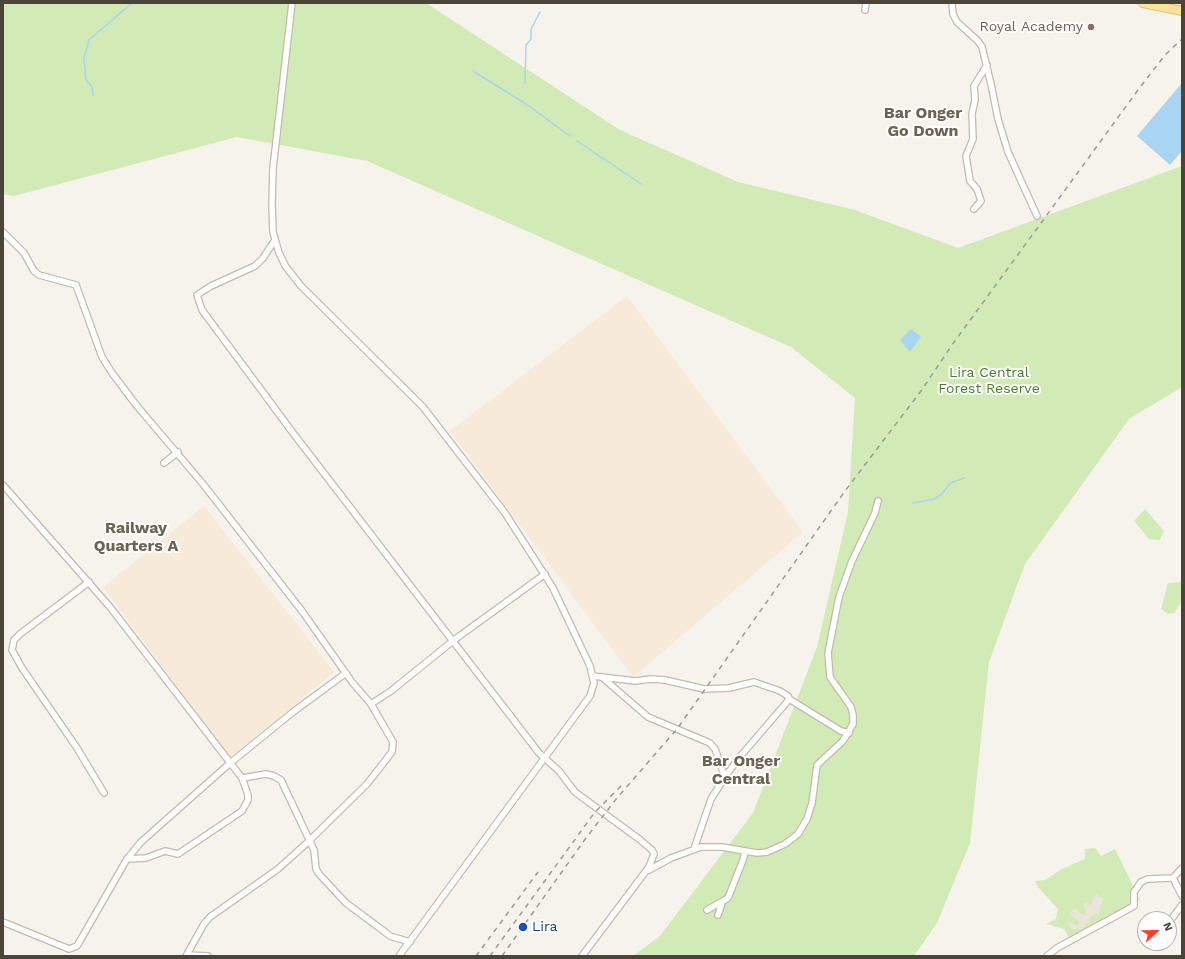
<!DOCTYPE html>
<style>
body{margin:0}
#map{position:relative;width:1185px;height:959px;overflow:hidden;background:#f6f3ec;font-family:"Work Sans",sans-serif}
canvas{display:block}
.frame{position:absolute;inset:0;border:4px solid #4b4439;pointer-events:none}
.north{position:absolute;left:1137px;top:911px;width:40px;height:40px;box-sizing:border-box;background:#fff;border:1px solid #b7b4b0;border-radius:50%;rotate:68deg;font-size:11px;font-weight:700;line-height:16px;text-align:center;color:#4b4439}
.north::after{content:'';display:block;margin:auto;width:14px;height:18px;background:#fc3f1d;clip-path:polygon(50% 0,100% 100%,50% 72%,0 100%)}
</style>
<div id="map">
<canvas width="1185" height="959"></canvas>
<div class="frame"></div>
<div class="north">N</div>
</div>
<script>
const context = document.querySelector('canvas').getContext('2d');
context.lineJoin = 'round';
function fillPath(path, color) {
  context.fillStyle = color;
  context.fill(path, 'evenodd');
}
function poly(rows) {
  const path = new Path2D();
  for (const r of rows) {
    path.moveTo(r[0], r[1]);
    for (let i = 2; i < r.length; i += 2) path.lineTo(r[i], r[i + 1]);
  }
  return path;
}
function stroke(path, color, width, dash) {
  context.strokeStyle = color;
  context.lineWidth = width;
  context.lineCap = dash ? 'butt' : 'round';
  context.setLineDash(dash || []);
  context.stroke(path);
}
function label(font, color, halo, rows, align = 'center') {
  context.font = font + ' "Work Sans",sans-serif';
  context.lineWidth = 4;
  context.setLineDash([]);
  context.textBaseline = 'middle';
  context.strokeStyle = halo;
  context.fillStyle = color;
  for (const [text, x, y, turn = 0] of rows) {
    context.save();
    context.translate(x, y);
    context.rotate((+turn || 0) * Math.PI / 180);
    context.textAlign = isNaN(turn) ? turn : align;
    if (halo) context.strokeText(text, 0, 0);
    context.fillText(text, 0, 0);
    context.restore();
  }
}
fillPath(poly([
 [1096,894,1103,899,1098,914,1094,914,1089,918,1089,924,1083,929,1069,929,1070,921,1079,921,1070,914,1074,909,1086,916,1087,915,1084,906]
]), '#eae5da');
fillPath(poly([
 [627,296,803,532,633,677,450,431],
 [204,506,334,672,230,758,103,587]
]), '#f7ead8');
fillPath(poly([
 [3,3,426,3,620,130,738,182,855,210,958,248,1182,166,1182,387,1129,419,1025,564,989,662,970,843,937,923,914,956,633,956,660,936,753,813,817,647,848,512,855,398,791,347,367,161,237,137,14,196,3,194],
 [1145,509,1164,531,1160,540,1149,539,1134,521],
 [1180,582,1182,583,1182,601,1174,613,1168,614,1161,609,1168,583],
 [1095,848,1101,856,1115,849,1140,900,1070,939,1064,929,1046,924,1056,919,1058,909,1038,887,1035,881,1045,880,1062,869,1085,859,1085,849],
 [1096,894,1103,899,1098,914,1094,914,1089,918,1089,924,1086,924,1083,929,1069,929,1070,922,1075,925,1078,925,1079,921,1070,914,1074,909,1085,916,1087,915,1084,906,1086,903,1092,906,1092,900]
]), '#d2eab5');
fillPath(poly([
 [1182,83,1182,151,1170,165,1137,136],
 [911,329,921,337,910,352,900,340]
]), '#a9d4f2');
stroke(poly([
 [473,71,526,104,570,136],
 [525,83,526,45,531,39,531,29,540,12],
 [93,95,92,87,86,80,84,58,89,40,132,3],
 [577,141,641,184],
 [913,503,934,499,942,494,950,483,964,478]
]), '#a9d4f2', 1.5);
const street = poly([
 [292,3,273,168,272,204,273,232,279,253,286,267,301,286,423,407,505,513,553,588,590,666,594,683,590,696,399,956],
 [952,3,953,14,957,22,978,41,982,47,991,84,998,119,1008,152,1037,216],
 [865,10,866,3],
 [974,209,981,201,977,189,970,181,966,156,973,139,972,114,975,100,974,86,987,65],
 [3,232,24,253,34,271,39,275,76,285,102,357,112,373,137,406,203,484,302,611,352,682,371,704,391,691,454,640,545,574],
 [275,240,263,258,255,266,211,286,197,295,202,310,293,433,539,753,559,771,575,792,639,839,652,850,654,854,649,867,582,956],
 [164,463,178,452],
 [3,485,110,607,242,778,266,774,274,776,281,780,314,850,316,869,319,874,346,903,385,932,390,936,410,942],
 [89,582,20,634,14,640,12,650,22,668,77,748,104,793],
 [593,676,635,681,650,679,665,680,704,689,729,688,754,682,780,691,788,696,789,699,787,702,738,759,725,777,711,799,694,849],
 [603,678,648,717,710,743,715,749,725,777],
 [789,699,841,731,849,733],
 [127,859,146,858,165,851,178,854,242,811,248,800,248,795,242,778],
 [649,870,671,858,701,847,722,847,757,853,767,852,785,844,798,834,807,819,812,803,817,765,843,741,853,724,853,715,851,707,830,677,828,653,839,597,852,561,875,513,878,501],
 [1173,878,1182,896],
 [707,910,728,898,743,860,745,852],
 [718,915,722,903],
 [1173,917,1182,905],
 [3,922,69,949,77,946,127,859,141,842,229,764,293,712,346,673],
 [187,955,208,956],
 [186,956,204,924,210,917,278,869,309,841,367,784,392,752,393,742,371,704],
 [1047,956,1057,948,1134,906,1134,892,1141,882,1148,879,1173,878,1182,868]
]);
const primary = poly([
 [1143,3,1182,11]
]);
stroke(street, '#c2bbae', 8);
stroke(primary, '#e6c16a', 10);
stroke(street, '#fff', 5.5);
stroke(primary, '#ffe39c', 8);
stroke(poly([
 [476,956,538,872],
 [490,956,595,812,621,786],
 [502,956,586,838,617,798,677,729,845,491,921,391,952,345,1138,90,1165,55,1182,39]
]), '#9a9a9a', 1.5, [5, 5]);
for (const [x, y, r, color] of [
 [1091,27,4,"#8d6e63"],
 [523,927,5,"#1a4fb4"]
]) {
  const dot = new Path2D();
  dot.arc(x, y, r, 0, 2 * Math.PI);
  context.fillStyle = color;
  context.fill(dot);
  stroke(dot, '#fff', 1.5);
}
label('14px', '#785e54', '#fff', [
 ["Royal Academy",1083,27]
], 'right');
label('14px', '#4a7f2a', '#fff', [
 ["Lira Central",989,373],
 ["Forest Reserve",989,389]
]);
label('14px', '#164399', '#fff', [
 ["Lira",532,927]
], 'left');
label('bold 16px', '#6e6250', '#fff', [
 ["Bar Onger",923,113],
 ["Go Down",923,131],
 ["Railway",136,528],
 ["Quarters A",136,546],
 ["Bar Onger",741,761],
 ["Central",741,779]
]);
</script>
